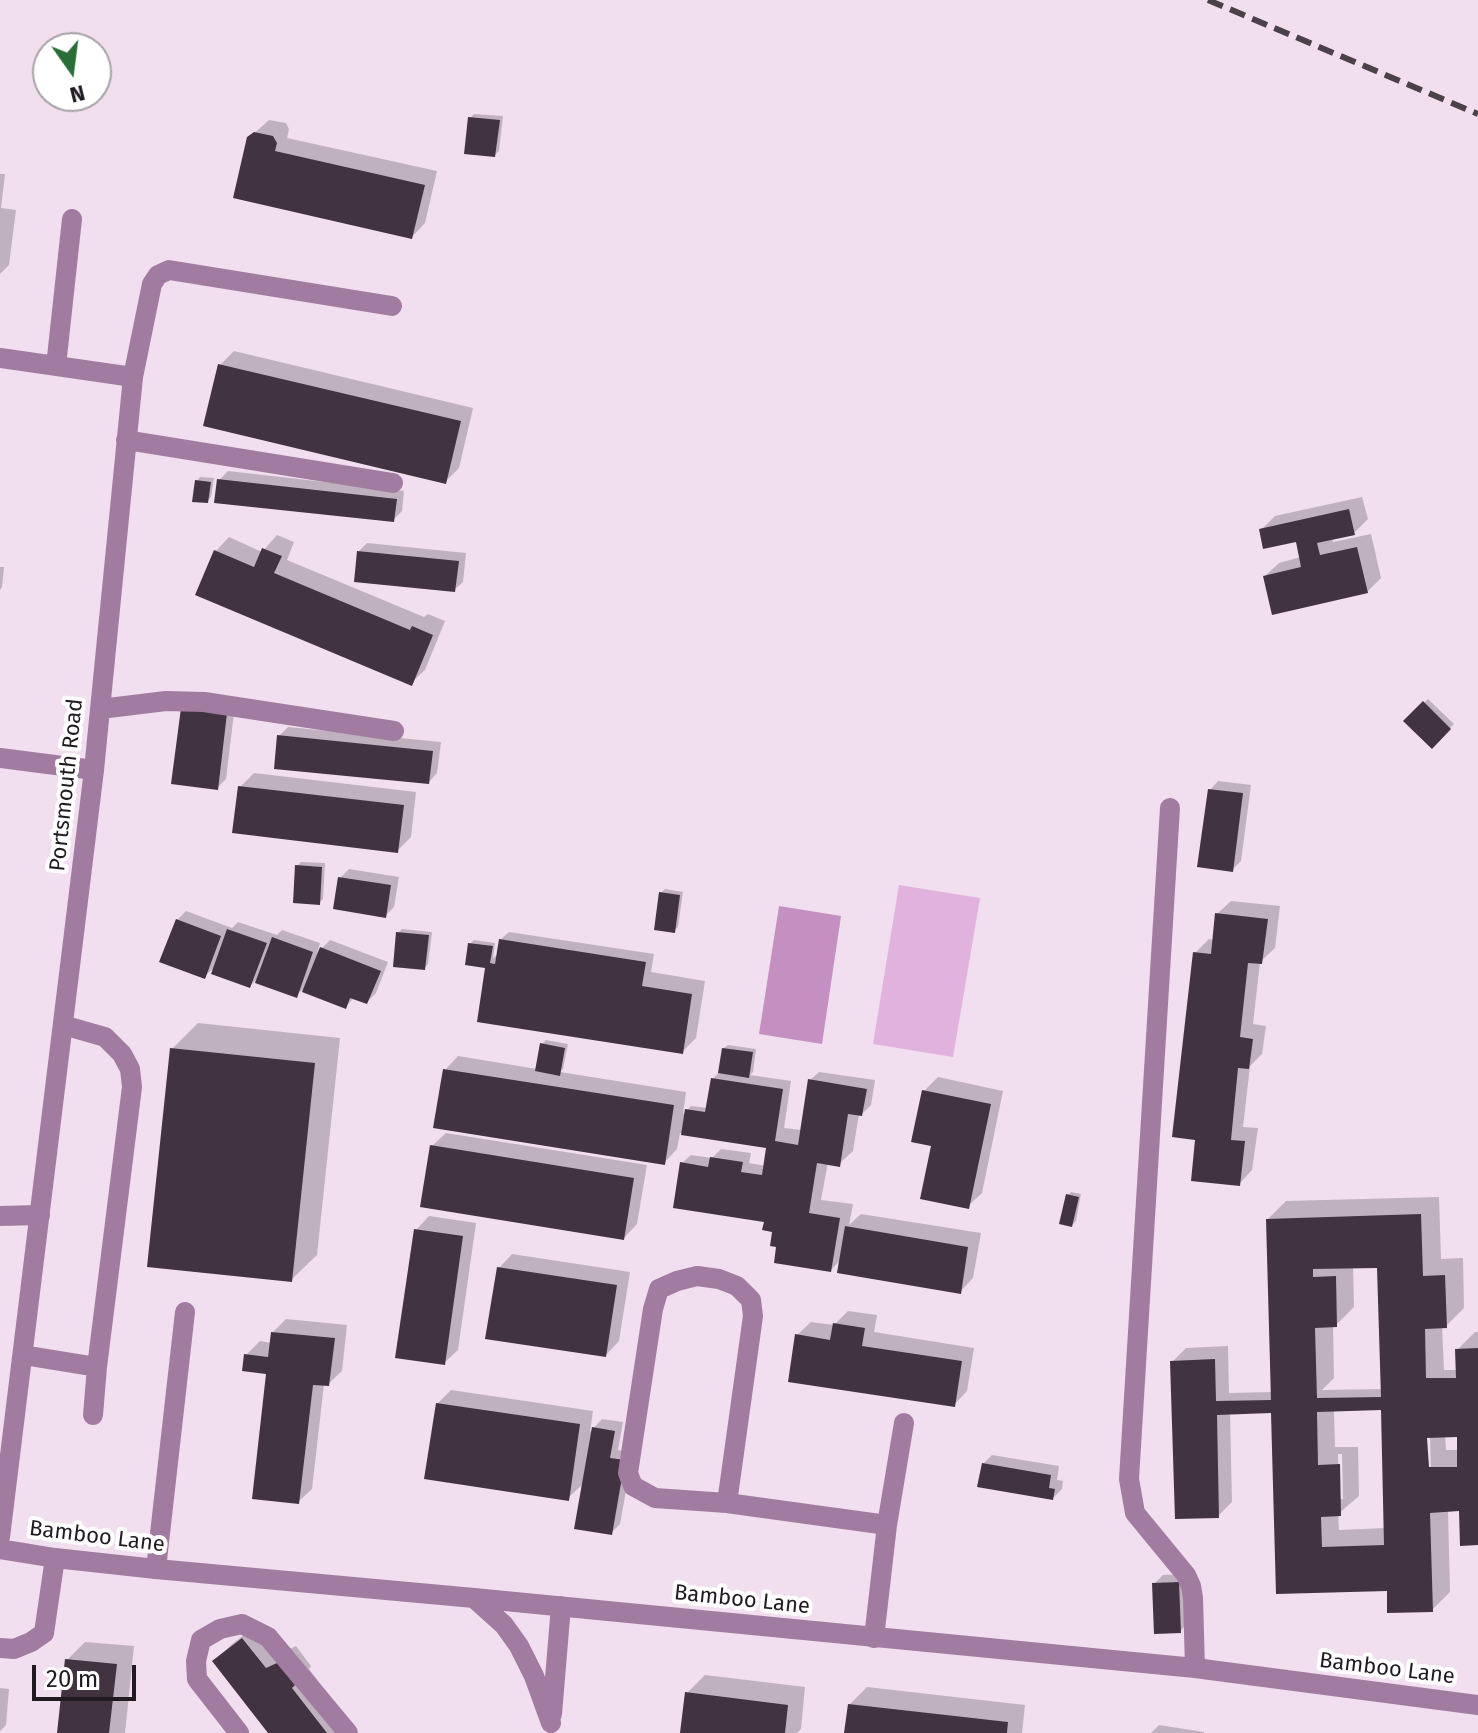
<!DOCTYPE html>
<style>
body{margin:0}
#map{position:relative;width:1478px;height:1733px;overflow:hidden;background:#f1deef;font-family:"Fira Sans",sans-serif}
canvas{display:block}
.north{position:absolute;left:32px;top:32px;width:80px;height:80px;box-sizing:border-box;background:#fff;border:2px solid #a6a4a6;border-radius:50%;rotate:166deg;font-size:22px;font-weight:700;line-height:32px;text-align:center;color:#211b21}
.north::after{content:'';display:block;margin:auto;width:28px;height:36px;background:#296d37;clip-path:polygon(50% 0,100% 100%,50% 72%,0 100%)}
.scale{position:absolute;left:32px;top:1665px;width:104px;height:36px;box-sizing:border-box;border:4px solid #211b21;border-top:0;padding-left:10px;font-size:24px;line-height:28px;white-space:nowrap;color:#211b21;-webkit-text-stroke:6px #fff;paint-order:stroke}
</style>
<div id="map">
<canvas width="1478" height="1733"></canvas>
<div class="north">N</div>
<div class="scale">20 m</div>
</div>
<script>
const context = document.querySelector('canvas').getContext('2d');
context.lineJoin = 'round';
function fillPath(path, color) {
  context.fillStyle = color;
  context.fill(path, 'evenodd');
}
function poly(rows) {
  const path = new Path2D();
  for (const r of rows) {
    path.moveTo(r[0], r[1]);
    for (let i = 2; i < r.length; i += 2) path.lineTo(r[i], r[i + 1]);
  }
  return path;
}
function stroke(path, color, width, dash) {
  context.strokeStyle = color;
  context.lineWidth = width;
  context.lineCap = dash ? 'butt' : 'round';
  context.setLineDash(dash || []);
  context.stroke(path);
}
function label(font, color, halo, rows, align = 'center') {
  context.font = font + ' "Fira Sans",sans-serif';
  context.lineWidth = 8;
  context.setLineDash([]);
  context.textBaseline = 'middle';
  context.strokeStyle = halo;
  context.fillStyle = color;
  for (const [text, x, y, turn = 0] of rows) {
    context.save();
    context.translate(x, y);
    context.rotate((+turn || 0) * Math.PI / 180);
    context.textAlign = isNaN(turn) ? turn : align;
    if (halo) context.strokeText(text, 0, 0);
    context.fillText(text, 0, 0);
    context.restore();
  }
}
fillPath(poly([
 [899,885,980,898,953,1057,873,1044]
]), '#e0b2dd');
fillPath(poly([
 [779,906,841,916,822,1044,759,1034]
]), '#c390c1');
fillPath(poly([
 [474,114,503,116,499,151,495,155,470,118],
 [269,120,286,123,289,129,287,138,437,171,425,223,412,237,249,138],
 [0,174,5,174,1,208,16,210,9,265,0,274],
 [234,351,473,408,459,468,445,482,220,365],
 [228,471,404,491,402,511,393,520,219,480],
 [200,477,214,478,211,497,207,501,197,481],
 [1362,497,1368,519,1354,533,1332,538,1333,542,1371,534,1381,578,1367,592,1265,576,1279,563,1301,557,1297,540,1261,530,1275,516],
 [277,535,294,542,287,560,424,617,428,614,445,621,425,670,411,683,216,551,229,537,262,552],
 [367,543,466,553,463,582,454,590,359,551],
 [0,567,4,567,2,587,0,590],
 [1428,699,1454,724,1432,746,1406,721],
 [235,705,226,779,217,788,182,709],
 [288,727,441,742,437,773,429,782,279,736],
 [254,773,416,792,411,837,397,851,240,787],
 [1218,781,1251,785,1241,861,1232,870,1210,790],
 [301,862,325,863,323,899,319,903,297,866],
 [349,869,399,877,394,907,385,916,340,878],
 [665,889,683,892,678,927,674,931,661,893],
 [1231,901,1280,906,1275,948,1260,962,1253,1024,1266,1026,1262,1054,1250,1066,1243,1127,1258,1128,1252,1170,1239,1184,1198,1138,1195,953,1209,939,1214,940,1217,914],
 [186,911,232,928,238,922,277,935,282,930,320,943,317,953,330,940,388,962,376,993,367,1002,355,997,345,1007,302,990,296,995,255,981,250,986,216,966,204,977,177,920],
 [402,929,432,932,428,964,424,968,398,933],
 [509,932,654,954,651,972,705,981,696,1038,682,1052,488,962,470,944,474,940,495,943,493,958,499,953,500,940],
 [198,1023,340,1038,317,1255,291,1280,172,1049],
 [546,1040,568,1044,563,1069,560,1072,686,1092,683,1114,691,1106,708,1108,713,1079,720,1071,724,1048,728,1045,756,1049,753,1072,750,1075,791,1081,784,1128,802,1130,810,1080,819,1072,875,1080,871,1105,862,1114,859,1114,853,1151,839,1164,828,1162,821,1200,853,1204,849,1225,861,1214,981,1233,973,1278,960,1292,842,1258,831,1270,778,1245,775,1226,682,1163,691,1155,712,1158,721,1149,751,1153,749,1163,766,1166,769,1146,680,1133,677,1149,664,1163,445,1070,458,1056,537,1069,542,1044],
 [938,1077,1003,1091,982,1193,968,1206,924,1091],
 [446,1133,647,1165,637,1224,624,1238,432,1146],
 [1071,1192,1081,1194,1076,1221,1072,1225,1067,1196],
 [1439,1197,1441,1259,1463,1258,1464,1308,1446,1326,1442,1326,1444,1370,1457,1370,1457,1350,1475,1332,1478,1332,1478,1543,1461,1509,1448,1510,1450,1592,1432,1610,1388,1589,1278,1592,1273,1411,1230,1413,1232,1502,1218,1516,1172,1362,1186,1348,1228,1346,1229,1393,1273,1392,1268,1219,1286,1201],
 [1379,1265,1383,1389,1322,1390,1334,1378,1333,1325,1336,1325,1354,1307,1353,1266],
 [1383,1408,1386,1528,1339,1530,1338,1514,1359,1496,1358,1447,1335,1447,1334,1410],
 [1445,1435,1459,1435,1459,1450,1446,1450],
 [1426,1436,1430,1436,1431,1477,1427,1477],
 [1338,1454,1342,1454,1343,1499,1339,1499],
 [429,1216,476,1223,458,1350,444,1363,416,1230],
 [512,1254,630,1272,619,1341,606,1355,499,1268],
 [848,1311,877,1315,874,1332,974,1348,967,1391,954,1405,797,1335,811,1322,834,1325],
 [286,1319,347,1325,342,1371,328,1384,324,1384,312,1489,298,1502,268,1372,246,1355,260,1341,272,1343,273,1332],
 [451,1390,593,1411,590,1432,602,1419,623,1422,618,1450,633,1452,620,1524,611,1533,584,1483,568,1498,437,1404],
 [992,1455,1059,1466,1057,1480,1063,1481,1062,1489,1053,1498,983,1464],
 [1188,1574,1189,1622,1180,1631,1154,1584,1163,1575],
 [261,1622,285,1651,296,1646,311,1666,309,1669,358,1733,270,1733,214,1662,232,1644],
 [85,1642,134,1646,125,1733,59,1733,67,1660],
 [705,1675,805,1687,801,1729,797,1733,682,1733,687,1693],
 [867,1687,1025,1705,1022,1733,846,1733,849,1705],
 [0,1688,9,1689,6,1725,0,1731],
 [1159,1725,1204,1732,1204,1733,1151,1733]
]), '#0003');
fillPath(poly([
 [468,117,500,120,495,157,464,154],
 [254,132,273,136,277,143,275,151,425,185,412,239,233,198,247,137],
 [218,364,461,421,446,484,203,426],
 [217,479,397,499,394,522,214,503],
 [195,480,211,482,208,503,192,502],
 [1349,509,1355,535,1317,543,1320,555,1357,547,1368,593,1272,615,1263,576,1301,567,1296,542,1263,549,1259,529],
 [262,548,282,556,274,573,410,630,412,626,433,635,412,686,195,595,214,550,254,567],
 [357,551,459,561,455,592,354,582],
 [1423,701,1451,729,1432,749,1403,721],
 [181,708,227,713,218,790,171,784],
 [277,735,433,751,429,784,274,769],
 [238,786,404,805,398,853,232,833],
 [1208,789,1243,793,1233,872,1197,867],
 [295,865,322,867,320,905,293,903],
 [338,877,391,885,386,918,333,909],
 [659,892,680,895,675,933,654,930],
 [1215,913,1268,919,1262,964,1248,963,1240,1037,1253,1039,1249,1069,1238,1068,1231,1140,1245,1141,1240,1186,1191,1181,1195,1140,1172,1137,1193,952,1211,954],
 [176,919,221,936,205,979,159,962],
 [227,929,267,943,250,988,211,974],
 [396,932,429,935,425,970,393,967],
 [272,937,313,952,297,998,255,983],
 [499,939,646,962,642,986,692,994,683,1054,477,1022,485,968,465,965,468,943,493,946,490,963,495,964],
 [320,947,381,971,367,1004,350,998,346,1009,302,992],
 [540,1043,565,1048,560,1076,535,1071],
 [170,1048,315,1063,292,1282,147,1267],
 [722,1048,753,1052,749,1078,718,1073],
 [443,1069,674,1105,665,1165,433,1128],
 [711,1078,783,1089,775,1141,798,1145,808,1079,867,1089,862,1116,848,1114,840,1167,817,1163,809,1213,840,1218,831,1272,774,1263,776,1247,770,1246,772,1232,762,1230,764,1222,673,1208,680,1162,708,1167,710,1157,743,1162,741,1172,762,1175,766,1148,681,1135,685,1109,705,1112],
 [922,1090,991,1104,969,1209,920,1199,931,1146,911,1142],
 [430,1145,634,1178,624,1240,420,1207],
 [1066,1194,1079,1197,1072,1227,1059,1224],
 [1421,1214,1423,1276,1445,1275,1447,1328,1425,1329,1426,1378,1456,1378,1455,1349,1478,1348,1478,1545,1460,1546,1459,1511,1430,1513,1433,1612,1387,1613,1387,1591,1276,1594,1271,1413,1217,1415,1219,1518,1175,1519,1170,1361,1215,1359,1216,1401,1271,1400,1266,1219],
 [1377,1268,1381,1397,1317,1398,1315,1328,1337,1327,1336,1276,1313,1277,1313,1269],
 [1381,1410,1384,1545,1322,1547,1321,1517,1341,1516,1340,1464,1318,1465,1317,1412],
 [1457,1437,1457,1467,1429,1467,1427,1438],
 [845,1226,968,1247,961,1294,837,1273],
 [414,1229,463,1236,445,1365,395,1358],
 [497,1267,617,1285,606,1357,485,1339],
 [833,1323,865,1328,862,1346,962,1361,955,1407,788,1382,795,1334,830,1340],
 [271,1332,335,1338,329,1386,313,1385,299,1504,252,1499,266,1374,242,1371,244,1354,268,1357],
 [436,1403,580,1424,569,1501,424,1479],
 [592,1427,615,1431,610,1458,625,1460,612,1535,574,1529],
 [982,1463,1051,1475,1049,1488,1055,1489,1053,1500,977,1487],
 [1179,1582,1181,1633,1154,1634,1152,1583],
 [242,1638,266,1668,277,1663,295,1685,292,1688,327,1733,268,1733,212,1661],
 [65,1659,117,1664,109,1733,57,1733],
 [685,1692,788,1705,785,1733,680,1733],
 [848,1704,1008,1722,1007,1733,844,1733]
]), '#413340');
stroke(poly([
 [0,358,133,377],
 [56,366,72,219],
 [0,758,94,770],
 [1170,808,1129,1479,1135,1513,1186,1575,1191,1586,1193,1598,1195,1668],
 [63,1025,105,1037,122,1054,130,1069,132,1087,97,1367,93,1415],
 [0,1216,40,1215],
 [23,1355,97,1367],
 [727,1503,753,1316,751,1300,737,1286,719,1279,697,1276,677,1281,659,1289,653,1309,628,1473,633,1486,655,1498,727,1503,887,1525,874,1638],
 [887,1525,904,1423],
 [156,1569,185,1312],
 [0,1648,14,1649,31,1642,44,1633,55,1558],
 [239,1733,197,1679,196,1661,201,1640,220,1629,242,1624,268,1637,348,1733]
]), '#a27ca0', 20);
stroke(poly([
 [126,440,393,483],
 [100,709,166,701,204,702,394,731],
 [0,1537,94,770,133,377,152,284,158,275,169,270,392,306],
 [0,1549,55,1558,156,1569,474,1598,1195,1668,1478,1705],
 [474,1598,504,1625,519,1646,534,1676,551,1723],
 [552,1714,561,1606]
]), '#a27ca0', 20);
stroke(poly([
 [1208,0,1478,114]
]), '#4a4149', 6, [16, 8]);
label('22px', '#211b21', '#fff', [
 ["Portsmouth Road",67,785,-84],
 ["Bamboo Lane",97,1537,7],
 ["Bamboo Lane",742,1600,6],
 ["Bamboo Lane",1387,1669,7]
]);
</script>
